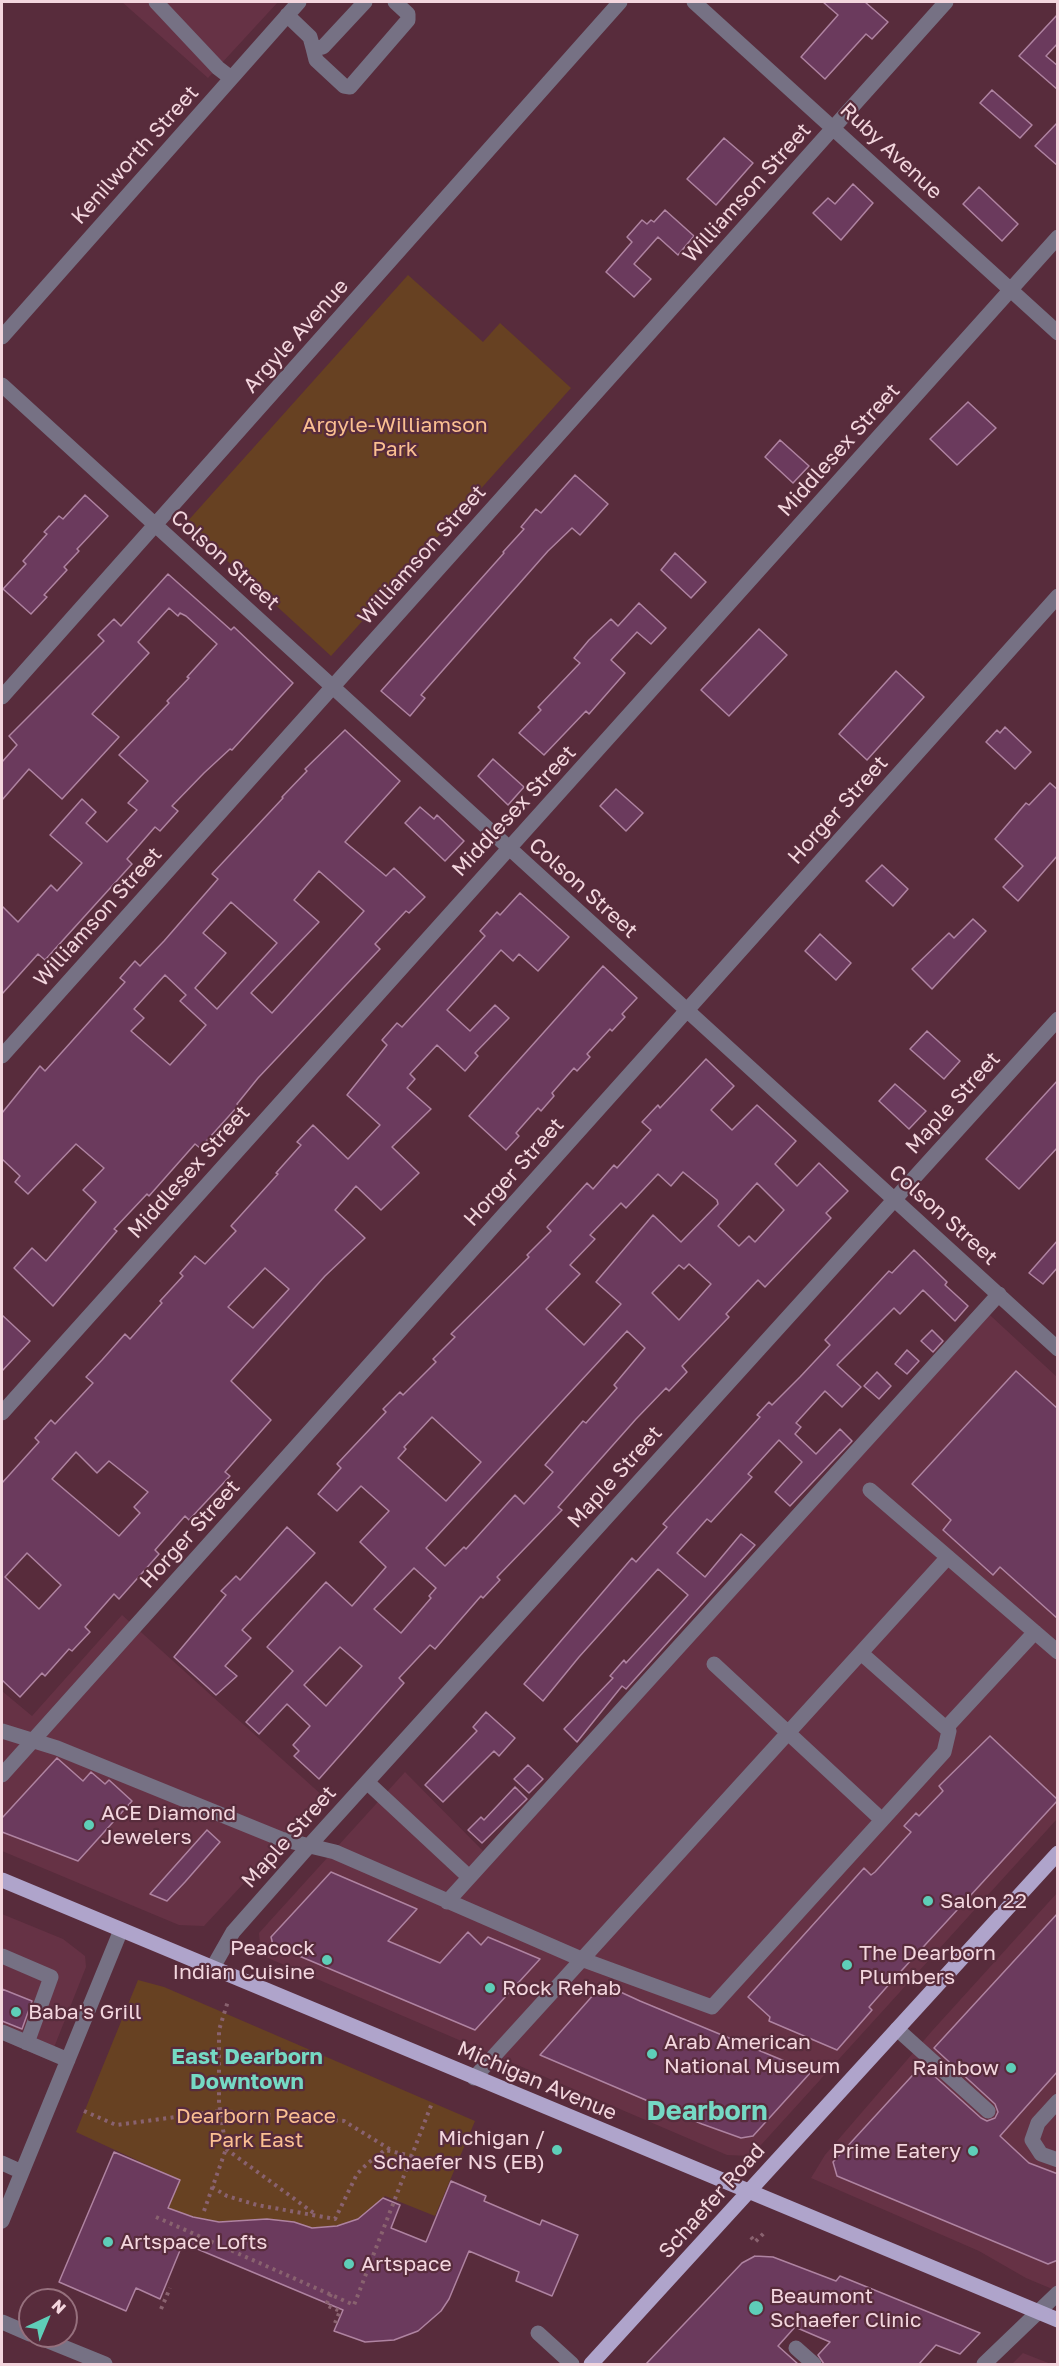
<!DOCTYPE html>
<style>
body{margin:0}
#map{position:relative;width:1059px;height:2366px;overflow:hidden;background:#582c3c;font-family:"Golos Text",sans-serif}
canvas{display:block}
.frame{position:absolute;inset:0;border:3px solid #f3d6de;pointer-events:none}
.north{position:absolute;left:18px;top:2288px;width:60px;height:60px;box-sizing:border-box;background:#582c3c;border:2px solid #96707d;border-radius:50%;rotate:44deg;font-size:16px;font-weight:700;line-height:24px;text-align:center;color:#f3d6de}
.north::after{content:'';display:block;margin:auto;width:21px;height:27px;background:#5eceb8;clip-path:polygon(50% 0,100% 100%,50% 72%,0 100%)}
</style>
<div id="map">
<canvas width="1059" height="2366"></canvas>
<div class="frame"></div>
<div class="north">N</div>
</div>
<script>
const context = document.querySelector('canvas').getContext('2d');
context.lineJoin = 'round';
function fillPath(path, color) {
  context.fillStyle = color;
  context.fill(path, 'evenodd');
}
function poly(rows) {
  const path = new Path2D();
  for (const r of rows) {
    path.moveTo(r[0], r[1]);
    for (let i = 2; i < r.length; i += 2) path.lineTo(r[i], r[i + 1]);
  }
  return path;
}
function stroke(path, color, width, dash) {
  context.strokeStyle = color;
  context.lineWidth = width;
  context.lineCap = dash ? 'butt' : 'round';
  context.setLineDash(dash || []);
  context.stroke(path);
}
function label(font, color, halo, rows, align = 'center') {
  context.font = font + ' "Golos Text",sans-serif';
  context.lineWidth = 4.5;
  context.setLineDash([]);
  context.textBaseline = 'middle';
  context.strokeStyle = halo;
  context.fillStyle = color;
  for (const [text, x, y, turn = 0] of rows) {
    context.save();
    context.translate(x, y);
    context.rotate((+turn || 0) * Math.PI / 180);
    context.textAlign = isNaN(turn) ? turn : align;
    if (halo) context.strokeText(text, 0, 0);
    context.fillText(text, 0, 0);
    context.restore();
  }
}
fillPath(poly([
 [122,2,278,2,208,78],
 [979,1305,1057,1377,1057,1819,751,2156,727,2155,261,1955,259,1933,405,1772,483,1851],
 [122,1615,324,1797,204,1926,179,1925,2,1851,2,1691,32,1716],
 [1057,1893,1057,2291,1026,2278,979,2251,811,2178,825,2155,932,2031],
 [2,1914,63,1939,85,1956,86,1967,49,2060,2,2040],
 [1023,2353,1051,2364,1012,2364]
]), '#663245');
fillPath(poly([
 [408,275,483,342,500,323,571,388,331,656,186,523],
 [138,1980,164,1987,475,2121,435,2216,385,2196,358,2219,337,2226,312,2228,294,2222,267,2219,219,2222,193,2217,168,2208,180,2180,76,2132]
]), '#674122');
const building = poly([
 [823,2,865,2,888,22,872,39,866,34,825,79,801,57,838,15,823,2],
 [1058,14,1058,43,1046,56,1058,66,1058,90,1019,56,1058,14],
 [992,90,1032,125,1020,138,980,103,992,90],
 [1058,122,1058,166,1035,146,1058,122],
 [724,138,753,163,716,205,687,179,724,138],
 [853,184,873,203,841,240,813,213,828,198,835,204,853,184],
 [979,187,1018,224,1002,241,963,204,979,187],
 [665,210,694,236,678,255,658,237,634,264,651,279,634,297,606,272,632,242,627,237,642,220,647,224,651,220,654,222,665,210],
 [968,402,996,428,957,465,930,439,968,402],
 [780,440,809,466,793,483,765,457,780,440],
 [575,475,608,504,580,535,572,528,548,551,421,695,425,698,410,716,381,691,504,553,503,552,524,529,521,527,536,509,541,513,575,475],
 [85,495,108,516,77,549,79,551,64,567,67,570,44,595,47,597,31,614,3,589,26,564,23,561,47,534,44,532,59,516,63,519,85,495],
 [675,553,706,582,691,598,661,570,675,553],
 [168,574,231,630,234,627,293,683,232,750,230,749,204,773,172,806,178,811,160,831,155,827,127,859,132,864,45,960,38,954,2,994,2,906,18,922,51,885,57,891,82,863,50,835,82,799,96,812,86,823,107,842,137,810,128,803,148,781,119,755,169,703,167,701,189,678,187,677,217,644,186,616,180,613,178,616,169,608,138,642,149,653,92,714,119,737,62,799,29,769,2,800,2,762,17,745,9,736,104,641,98,635,114,619,121,626,168,574],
 [639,603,666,628,651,644,637,632,611,660,625,673,589,714,586,711,544,755,519,733,541,710,538,707,580,663,574,658,589,640,611,619,618,626,639,603],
 [759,629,787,655,729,716,701,690,759,629],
 [896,671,924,697,867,760,839,734,896,671],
 [1005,727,1031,752,1015,769,986,742,997,730,1000,733,1005,727],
 [345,730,400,781,345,842,386,876,394,868,425,897,409,913,406,911,375,944,380,949,258,1078,237,1104,238,1106,200,1148,195,1144,149,1196,147,1194,114,1229,117,1231,53,1306,14,1268,32,1248,46,1261,96,1202,83,1190,104,1168,76,1144,28,1194,15,1182,20,1176,2,1159,2,1113,40,1066,45,1071,125,982,120,978,135,961,140,966,164,941,218,879,212,874,283,798,282,797,307,771,305,769,345,730],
 [319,871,364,911,272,1013,251,993,319,922,294,900,319,871],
 [231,902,277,943,217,1009,195,988,226,953,203,933,231,902],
 [165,975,186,995,180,1001,206,1025,170,1065,131,1031,144,1018,134,1009,165,975],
 [493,759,524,787,508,805,478,776,493,759],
 [1050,783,1058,790,1058,855,1018,901,1003,887,1023,866,995,839,1026,803,1029,805,1050,783],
 [616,789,643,813,626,831,600,806,616,789],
 [420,807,434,819,437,815,464,841,445,861,405,823,420,807],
 [882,865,908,889,893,906,866,881,882,865],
 [520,893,569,937,538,971,519,954,513,961,501,950,447,1010,470,1031,495,1005,509,1018,475,1053,478,1056,465,1071,437,1045,410,1074,415,1079,407,1088,431,1109,392,1147,419,1173,381,1210,356,1186,335,1210,365,1238,325,1276,231,1381,271,1420,225,1472,230,1476,189,1520,185,1516,155,1550,159,1554,119,1599,114,1594,85,1627,90,1632,72,1651,69,1649,45,1676,42,1673,20,1697,2,1680,2,1483,39,1442,35,1438,51,1420,55,1424,93,1383,86,1377,102,1360,125,1334,130,1339,162,1303,160,1301,183,1276,180,1273,195,1256,205,1264,236,1231,231,1226,278,1174,276,1173,301,1145,297,1142,313,1125,348,1159,380,1125,347,1095,387,1045,382,1040,397,1023,402,1027,485,936,480,931,497,912,500,915,520,893],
 [265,1268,289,1289,253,1328,228,1307,265,1268],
 [76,1452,97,1473,109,1461,148,1492,134,1507,140,1513,119,1536,52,1479,76,1452],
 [27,1553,61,1585,39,1609,5,1577,27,1553],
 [973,919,986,931,932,989,912,969,949,933,954,938,973,919],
 [820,934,851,963,836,980,805,951,820,934],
 [603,966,637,998,622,1014,625,1017,612,1031,610,1029,587,1054,590,1057,577,1071,574,1068,552,1093,554,1096,541,1111,538,1108,516,1133,519,1136,506,1150,469,1116,603,966],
 [927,1031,960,1061,944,1079,910,1049,927,1031],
 [706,1059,734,1086,711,1110,732,1130,757,1105,796,1141,775,1164,797,1186,819,1163,848,1191,826,1213,831,1218,765,1287,758,1280,726,1314,729,1317,682,1366,687,1372,669,1391,666,1388,636,1419,558,1507,562,1510,497,1577,500,1580,483,1598,481,1596,435,1649,430,1645,399,1678,404,1683,319,1779,294,1756,299,1751,293,1745,310,1726,287,1704,259,1734,246,1722,293,1671,267,1647,326,1582,352,1606,386,1567,360,1542,389,1511,361,1486,337,1511,318,1494,341,1468,337,1464,386,1412,383,1409,400,1392,403,1395,436,1362,433,1359,455,1337,451,1334,529,1257,527,1255,551,1231,547,1227,587,1183,593,1189,614,1165,617,1168,651,1130,642,1122,658,1105,660,1108,706,1059],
 [683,1172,717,1200,718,1204,681,1242,653,1215,596,1282,621,1304,584,1345,546,1309,580,1274,570,1265,595,1239,590,1235,621,1203,626,1208,658,1174,671,1186,683,1172],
 [757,1183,784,1210,755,1242,749,1236,739,1246,718,1226,757,1183],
 [689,1264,711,1284,679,1320,652,1293,679,1265,684,1269,689,1264],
 [627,1331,645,1348,614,1385,617,1388,586,1423,583,1421,545,1465,553,1472,524,1504,515,1495,466,1549,464,1547,445,1566,426,1548,627,1331],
 [432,1417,481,1462,446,1501,398,1458,406,1449,404,1447,432,1417],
 [414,1568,436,1588,429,1596,431,1598,401,1633,374,1609,414,1568],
 [340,1647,362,1666,326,1706,304,1685,340,1647],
 [1058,1080,1058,1147,1019,1189,986,1159,1058,1080],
 [895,1084,926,1111,909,1129,879,1101,895,1084],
 [1058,1240,1058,1267,1043,1284,1029,1273,1058,1240],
 [914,1250,947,1282,945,1285,968,1306,955,1321,923,1290,900,1314,894,1308,837,1365,861,1387,842,1407,825,1391,796,1423,801,1427,795,1434,816,1454,840,1429,852,1441,790,1506,775,1492,802,1462,779,1440,748,1474,752,1477,711,1522,707,1519,677,1553,705,1577,741,1534,755,1545,626,1689,622,1686,577,1742,564,1729,613,1678,610,1676,624,1660,626,1663,688,1595,658,1569,579,1657,543,1701,524,1684,632,1558,636,1562,667,1527,663,1524,760,1417,757,1415,769,1402,772,1405,800,1377,830,1345,825,1340,889,1271,892,1273,914,1250],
 [2,1315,30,1341,2,1371,2,1315],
 [932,1330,943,1341,933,1352,921,1341,932,1330],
 [907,1350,919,1361,907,1374,895,1364,907,1350],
 [1016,1371,1058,1409,1058,1619,1000,1567,993,1575,943,1530,951,1520,912,1484,1016,1371],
 [877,1372,891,1386,879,1399,864,1386,877,1372],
 [287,1527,315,1553,242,1630,251,1638,225,1666,237,1676,216,1695,174,1657,226,1595,221,1591,236,1576,240,1580,287,1527],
 [486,1712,515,1738,499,1756,494,1751,443,1802,425,1785,477,1731,473,1727,486,1712],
 [990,1736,1058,1800,892,1981,869,2007,872,2010,837,2050,769,2021,770,2017,748,1997,864,1868,871,1875,875,1872,911,1832,904,1826,916,1813,919,1816,943,1791,939,1786,990,1736],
 [57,1758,83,1781,91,1772,105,1784,109,1780,132,1801,78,1861,2,1832,2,1818,57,1758],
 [528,1765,543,1779,529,1793,514,1779,528,1765],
 [515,1787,527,1799,482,1843,468,1830,481,1817,484,1820,515,1787],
 [207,1830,220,1842,185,1882,167,1901,150,1894,207,1830],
 [331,1872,417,1909,388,1941,440,1963,468,1932,481,1945,488,1937,540,1959,475,2030,273,1945,271,1937,331,1872],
 [1058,1913,1058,2071,1000,2136,1029,2163,1058,2174,1058,2260,1048,2264,837,2176,833,2162,922,2065,981,2118,987,2121,995,2118,998,2112,995,2104,934,2048,1058,1913],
 [603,1984,640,2001,811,2072,753,2136,741,2138,702,2124,540,2055,603,1984],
 [2,1989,32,2001,22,2029,2,2021,2,1989],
 [114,2152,180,2180,168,2208,193,2217,219,2222,267,2219,294,2222,312,2228,337,2226,358,2219,383,2198,400,2205,391,2228,426,2242,451,2181,486,2196,484,2201,540,2225,542,2220,578,2235,552,2296,516,2281,519,2272,469,2251,449,2299,441,2311,418,2331,394,2340,365,2342,334,2331,343,2310,183,2243,160,2299,136,2288,126,2311,59,2282,114,2152],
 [755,2256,773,2257,836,2281,840,2276,980,2333,960,2354,936,2345,919,2364,824,2364,818,2355,830,2342,795,2327,778,2346,798,2364,646,2364,742,2263,755,2256]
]);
fillPath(building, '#6b3a5d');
stroke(building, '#af83a1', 1.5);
stroke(poly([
 [84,2111,116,2125,220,2111,344,2121,391,2150],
 [226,2149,315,2214],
 [212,2187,227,2196,257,2205,335,2219,357,2174,368,2163,385,2150,412,2156],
 [204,2211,226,2149,219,2103,219,2030,228,2001],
 [156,2217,354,2305,432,2103],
 [751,2237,755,2242,765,2232],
 [331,2294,326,2305,340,2311,335,2323],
 [161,2309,170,2288]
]), '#89626f', 4, [3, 4.5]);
stroke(poly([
 [156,2,218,68,231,78],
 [694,2,1058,333],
 [287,15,310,37,313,48,323,47,365,2],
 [313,48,316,60,344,86,350,87,408,20,408,14,395,2],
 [2,337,299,2],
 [2,385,1058,1349],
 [2,697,620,2],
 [2,1056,946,2],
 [2,1413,1058,237],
 [870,1490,1058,1652],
 [714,1664,882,1820],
 [946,1728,1035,1632],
 [2,1731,57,1748,281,1839,335,1852,581,1959,712,2007,944,1752,949,1731,861,1653],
 [2,1775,1058,596],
 [367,1782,469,1877],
 [447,1902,999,1294],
 [2,1956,51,1977,27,2043],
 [212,1969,233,1932,308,1847,1058,1019],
 [897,2029,988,2111],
 [2,2032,68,2060],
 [474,2078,948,1557],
 [1058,2101,1038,2123,1032,2140,1041,2154,1058,2160],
 [2,2163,22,2172],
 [2,2221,121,1930],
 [2,2322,30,2334],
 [538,2333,572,2364],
 [36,2336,105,2364],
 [796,2348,814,2364],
 [984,2364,1058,2293]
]), '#767184', 15);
stroke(poly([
 [2,1880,1058,2320],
 [591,2364,1058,1853]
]), '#afa4cb', 15);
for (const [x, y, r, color] of [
 [89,1825,6,"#5eceb8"],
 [928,1901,6,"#5eceb8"],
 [327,1960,6,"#5eceb8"],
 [847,1965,6,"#5eceb8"],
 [490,1988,6,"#5eceb8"],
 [16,2012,6,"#5eceb8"],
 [652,2054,6,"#5eceb8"],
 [1011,2068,6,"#5eceb8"],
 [557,2150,6,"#5eceb8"],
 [973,2151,6,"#5eceb8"],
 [108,2242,6,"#5eceb8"],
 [349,2264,6,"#5eceb8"],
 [756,2308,8,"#5eceb8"]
]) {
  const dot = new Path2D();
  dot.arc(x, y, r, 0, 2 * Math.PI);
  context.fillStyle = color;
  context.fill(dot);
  stroke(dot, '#582c3c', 2);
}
label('21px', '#f3d6de', '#582c3c', [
 ["Ruby Avenue",891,151,43],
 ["Kenilworth Street",135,155,-48],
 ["Williamson Street",747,193,-48],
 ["Argyle Avenue",296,336,-48],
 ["Middlesex Street",839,450,-48],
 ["Williamson Street",422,555,-48],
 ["Colson Street",225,560,42],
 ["Horger Street",838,810,-48],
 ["Middlesex Street",514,811,-47],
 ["Colson Street",583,888,42],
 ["Williamson Street",98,917,-48],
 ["Maple Street",953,1103,-48],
 ["Middlesex Street",189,1172,-48],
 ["Horger Street",514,1172,-48],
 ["Colson Street",943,1215,42],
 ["Maple Street",615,1477,-48],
 ["Horger Street",190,1534,-48],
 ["Maple Street",289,1837,-48],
 ["Michigan Avenue",537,2081,23],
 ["Schaefer Road",712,2201,-48]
]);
label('21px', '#fabf91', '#582c3c', [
 ["Argyle-Williamson",395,425],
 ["Park",395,449],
 ["Dearborn Peace",256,2116],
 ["Park East",256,2140]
]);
label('21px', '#f3d6de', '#582c3c', [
 ["ACE Diamond",101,1813],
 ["Jewelers",101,1837],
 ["Salon 22",940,1901],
 ["Peacock",315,1948,"right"],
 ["Indian Cuisine",315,1972,"right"],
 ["The Dearborn",859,1953],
 ["Plumbers",859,1977],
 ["Rock Rehab",502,1988],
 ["Baba's Grill",28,2012],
 ["Arab American",664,2042],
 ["National Museum",664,2066],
 ["Rainbow",999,2068,"right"],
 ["Michigan /",545,2138,"right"],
 ["Schaefer NS (EB)",545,2162,"right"],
 ["Prime Eatery",961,2151,"right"],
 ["Artspace Lofts",120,2242],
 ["Artspace",361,2264],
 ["Beaumont",770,2296],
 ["Schaefer Clinic",770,2320]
], 'left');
label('bold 22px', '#75d9c4', '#582c3c', [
 ["East Dearborn",247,2057],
 ["Downtown",247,2082]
]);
label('bold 27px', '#75d9c4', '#582c3c', [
 ["Dearborn",707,2111]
]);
</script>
